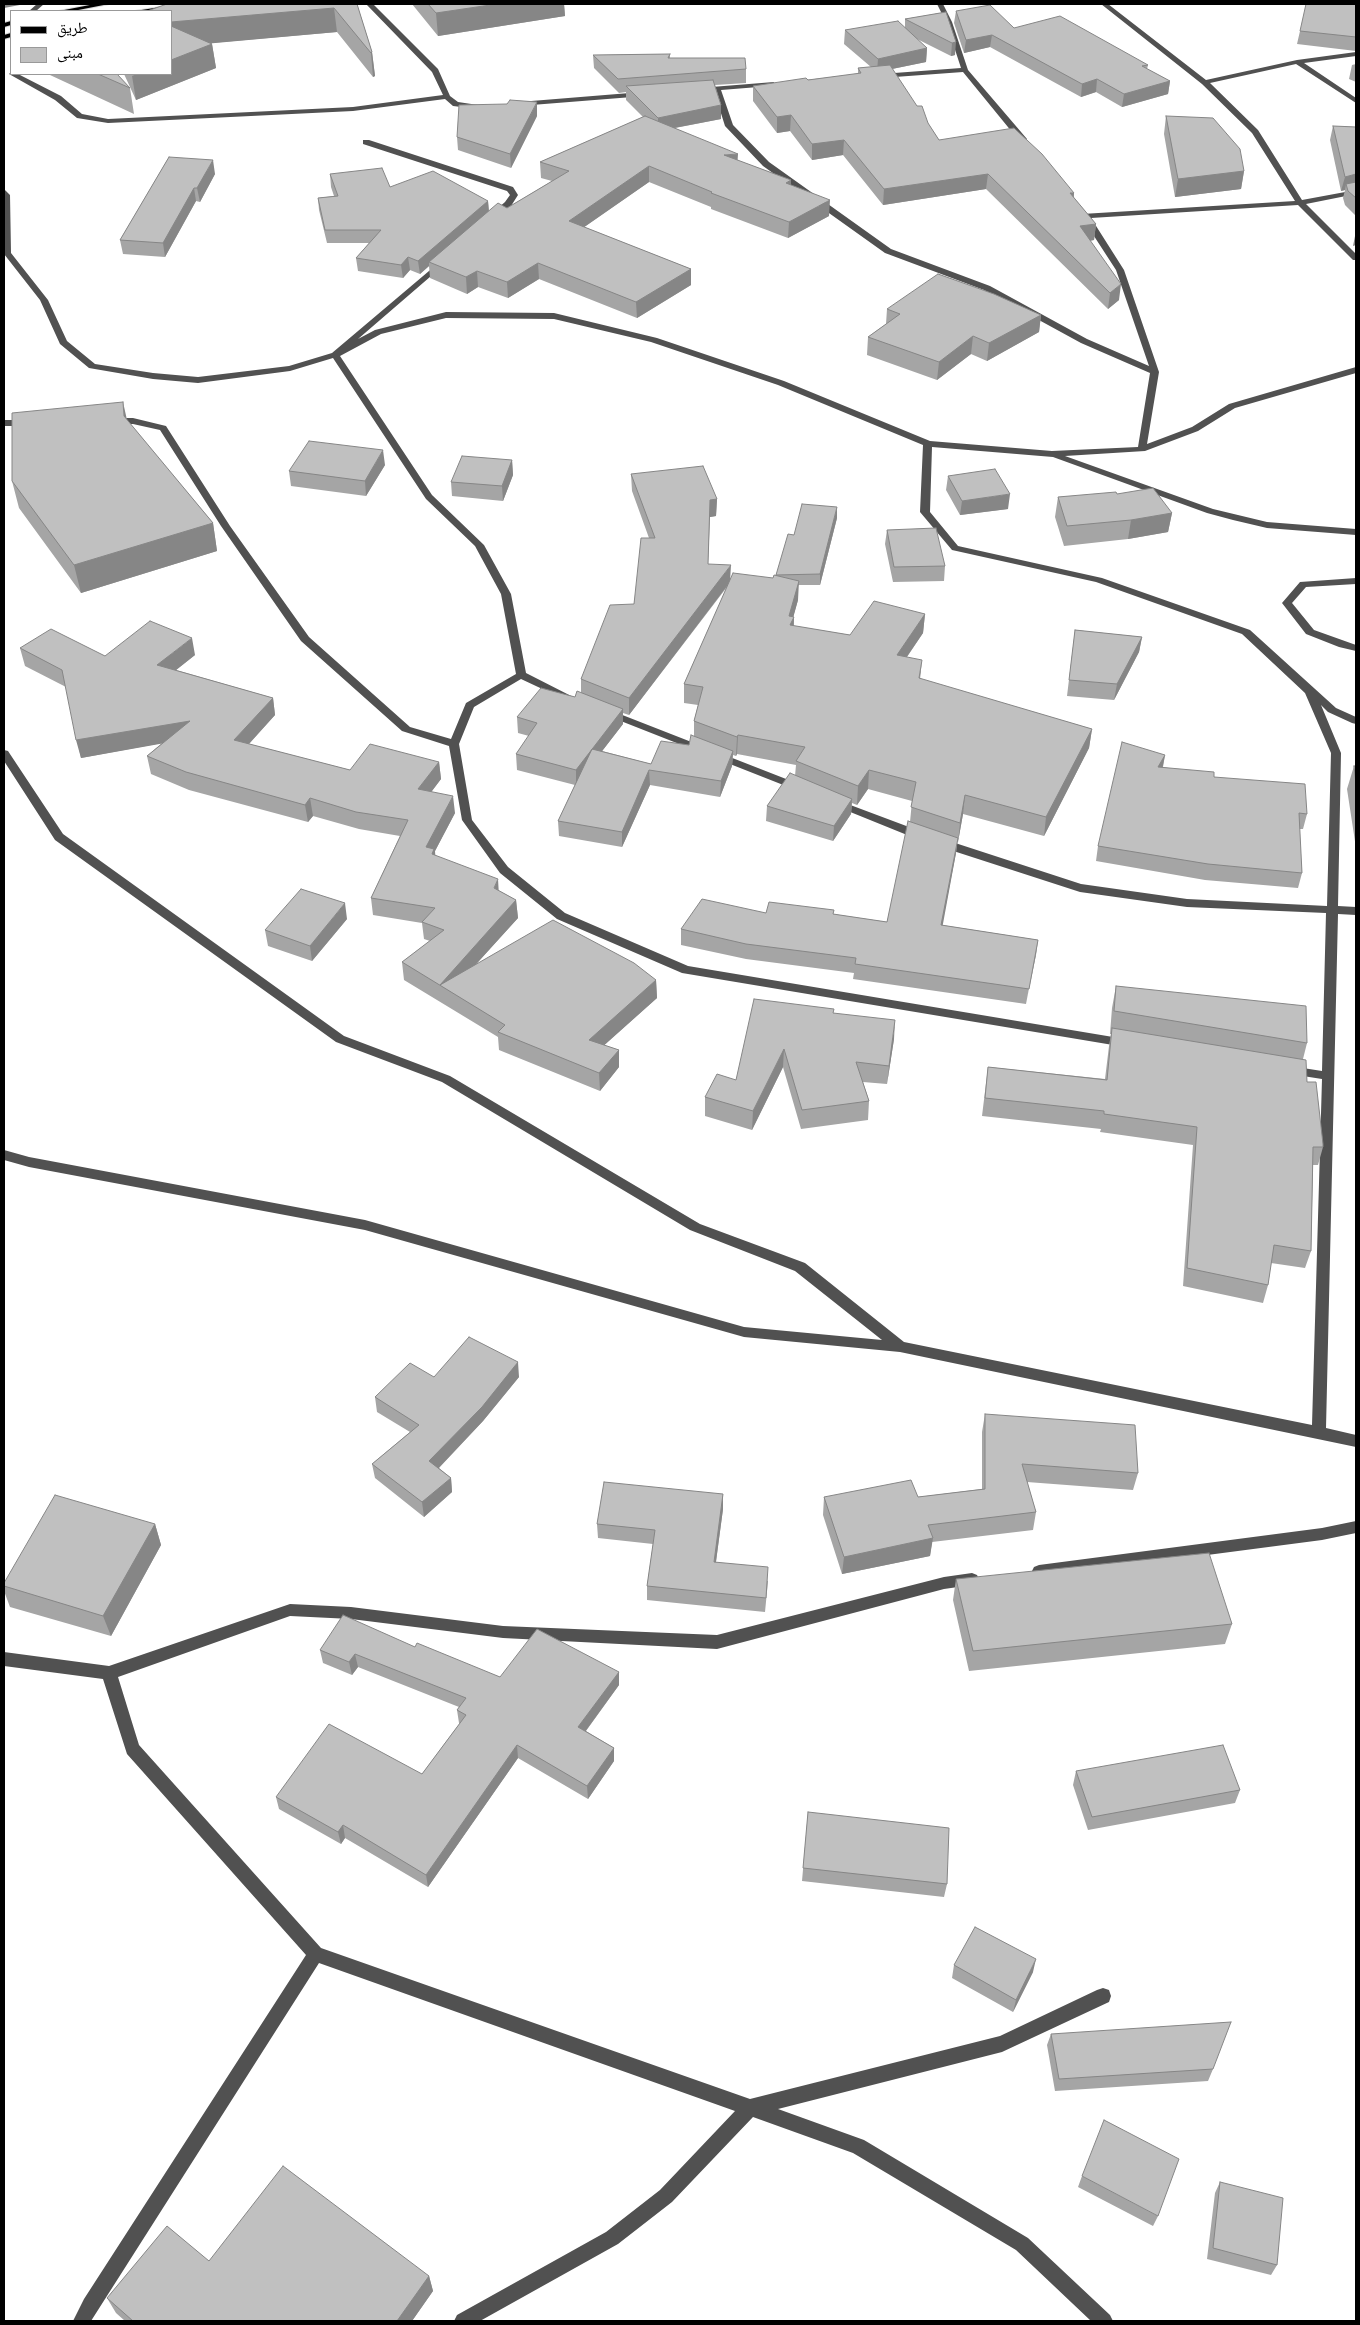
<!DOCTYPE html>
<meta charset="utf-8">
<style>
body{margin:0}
#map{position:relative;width:1360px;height:2325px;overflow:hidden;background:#fff;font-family:"Source Sans 3","Noto Naskh Arabic",sans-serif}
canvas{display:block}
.frame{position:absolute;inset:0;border:5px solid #000;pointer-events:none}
.legend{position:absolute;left:10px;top:10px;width:162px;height:65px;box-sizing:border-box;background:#fff;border:1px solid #999;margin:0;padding:6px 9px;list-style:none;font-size:15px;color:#000}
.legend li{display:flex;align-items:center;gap:10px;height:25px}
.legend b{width:25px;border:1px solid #999}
</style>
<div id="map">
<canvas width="1360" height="2325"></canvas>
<div class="frame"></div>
<ul class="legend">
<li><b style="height:6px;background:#000"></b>طريق</li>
<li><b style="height:14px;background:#c0c0c0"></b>مبنى</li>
</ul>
</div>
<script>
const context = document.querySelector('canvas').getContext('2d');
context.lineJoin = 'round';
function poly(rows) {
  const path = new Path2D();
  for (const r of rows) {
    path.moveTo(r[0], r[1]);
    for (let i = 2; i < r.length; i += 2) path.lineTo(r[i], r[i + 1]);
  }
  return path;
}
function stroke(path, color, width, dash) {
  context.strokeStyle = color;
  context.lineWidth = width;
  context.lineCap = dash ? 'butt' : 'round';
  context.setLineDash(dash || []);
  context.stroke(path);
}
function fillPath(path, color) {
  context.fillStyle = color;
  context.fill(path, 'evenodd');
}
const major = poly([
 [95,4,109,4,73,11,59,11,95,4],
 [180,4,198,4,153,11,135,11,180,4],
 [11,21,11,25,4,27,4,23,11,21],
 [11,33,11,37,4,39,4,35,11,33]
]);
stroke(major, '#dbdbdb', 2);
fillPath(poly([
 [37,4,44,4,36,11,29,11,37,4],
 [366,4,373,4,438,69,450,96,458,102,478,105,478,109,453,106,445,99,353,111,108,123,77,118,55,100,9,74,11,72,18,74,61,96,82,114,108,119,353,107,443,95,432,72,366,4],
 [937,4,943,4,952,22,968,70,1027,139,1027,143,1021,143,963,72,881,78,877,76,881,74,961,68,946,22,937,4],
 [1101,4,1108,4,1206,80,1297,60,1356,52,1356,56,1304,63,1356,98,1356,103,1296,64,1210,83,1258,130,1302,200,1356,190,1356,194,1306,204,1356,254,1356,260,1353,260,1298,205,1091,218,1124,270,1159,372,1147,444,1192,427,1229,404,1356,367,1356,373,1235,408,1198,431,1145,451,1065,456,1213,509,1267,522,1356,529,1356,535,1267,528,1233,520,1207,513,1053,457,932,447,930,512,958,546,1102,578,1250,630,1336,708,1356,717,1356,724,1352,723,1328,712,1321,705,1341,753,1338,906,1356,907,1356,915,1338,914,1326,1428,1356,1435,1356,1447,900,1352,744,1337,365,1230,29,1167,4,1160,4,1150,29,1157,365,1220,744,1327,882,1340,795,1271,690,1230,442,1082,336,1042,55,840,4,761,4,750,8,751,63,834,344,1036,450,1076,700,1224,805,1263,904,1342,1312,1425,1322,1079,1290,1074,1284,1070,1290,1066,1322,1071,1326,913,1187,907,1080,892,938,846,937,843,942,839,946,840,1081,884,1187,899,1327,906,1331,753,1305,693,1242,634,1096,582,952,550,920,512,923,445,778,385,651,342,554,319,446,318,381,334,340,356,432,495,484,545,511,594,526,673,577,699,572,702,568,701,521,679,474,707,459,744,472,820,508,867,565,913,688,966,1125,1039,1131,1043,1125,1047,682,973,557,919,500,873,462,820,449,746,402,731,301,641,221,526,160,430,133,424,111,424,107,421,111,418,133,418,166,426,230,526,309,637,410,727,451,739,466,703,516,674,501,594,475,546,426,499,333,358,290,371,198,383,153,379,89,368,60,344,40,300,4,254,4,189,10,195,11,253,48,300,67,341,95,364,153,373,198,377,289,366,332,353,442,260,446,262,445,264,358,339,375,330,446,312,554,313,657,338,784,381,930,441,1052,451,1138,447,1150,373,1081,343,984,290,885,253,763,166,725,126,714,91,699,92,695,90,699,88,774,82,774,86,771,86,721,90,733,125,769,162,891,249,990,286,1087,339,1149,366,1116,270,1081,216,1082,214,1295,201,1252,133,1202,84,1101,4],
 [642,92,645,92,645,96,519,106,515,104,519,102,642,92],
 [363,140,369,140,513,187,518,195,511,206,495,220,489,220,489,216,505,202,510,195,507,191,363,144,363,140],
 [4,420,29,420,33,423,29,426,4,426,4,420],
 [1356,578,1356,584,1306,587,1292,603,1314,630,1356,645,1356,651,1339,647,1306,634,1282,603,1300,582,1356,578],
 [607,709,804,786,805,788,800,791,796,790,603,714,603,710,607,709],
 [837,800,925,833,926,836,921,840,917,839,833,805,832,803,833,801,837,800],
 [1356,1521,1356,1533,1322,1540,1039,1577,1034,1575,1032,1571,1034,1567,1039,1565,1322,1528,1356,1521],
 [972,1573,977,1575,979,1579,977,1583,972,1585,944,1589,717,1649,503,1638,351,1619,290,1616,118,1677,139,1745,321,1948,750,2099,1000,2036,1097,1990,1103,1988,1109,1990,1111,1996,1109,2002,1002,2052,778,2109,864,2140,1028,2238,1110,2315,1113,2321,1091,2321,1016,2250,853,2153,753,2117,672,2202,618,2244,480,2321,454,2321,457,2315,606,2232,660,2190,735,2111,319,1963,91,2321,73,2321,84,2299,306,1955,127,1754,103,1679,4,1666,4,1652,109,1666,290,1604,351,1607,503,1626,717,1635,944,1577,972,1573]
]), '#515151');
fillPath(major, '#000');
fillPath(poly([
 [357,4,372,52,375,76,373,77,337,32,211,43,212,44,216,68,136,100,124,74,171,74,171,11],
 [412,4,564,4,565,16,438,36],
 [1356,4,1356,51,1297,44,1300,31],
 [956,11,1014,28,1148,65,1147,69,1170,81,1168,94,1122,107,1096,92,1081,97,990,47,964,53,954,23],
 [946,12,955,55,951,56,917,39,927,48,926,62,892,69,939,140,1074,193,1074,198,1096,224,1094,240,1090,241,1119,300,1108,309,986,189,883,205,843,155,812,160,790,131,777,133,753,101,753,86,858,74,858,68,871,67,844,44,845,30,905,27,905,19],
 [670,54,670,58,746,69,746,83,715,85,721,105,721,119,675,128,737,160,791,180,791,185,829,216,788,238,711,209,711,207,649,182,584,227,691,269,691,285,637,318,539,279,508,298,478,287,467,294,430,278,429,266,420,274,410,270,403,278,358,271,356,258,369,243,327,243,319,210,318,198,334,196,331,187,330,174,390,187,488,201,489,211,507,208,552,181,541,178,540,162,643,117,626,100,626,92,619,93,594,68,593,55],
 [1356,64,1356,82,1349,79,1352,65],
 [50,74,117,74,130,88,134,114,50,75],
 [537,116,511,168,458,150,457,137],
 [1166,116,1244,171,1241,189,1175,197,1164,134],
 [1333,126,1356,127,1356,216,1345,205,1343,198,1345,190,1341,191,1330,140],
 [169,157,215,174,200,202,196,201,165,257,123,254,120,240],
 [887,309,1041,315,1039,332,987,361,971,354,937,380,867,355,868,337,886,324],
 [126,419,213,523,217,551,81,593,19,508,12,481],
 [512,460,513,475,503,501,452,496,451,482],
 [385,465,366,496,291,486,289,471],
 [631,474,717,499,716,516,710,517,708,564,730,579,773,578,776,575,794,535,837,518,820,585,798,585,798,600,793,617,794,617,794,626,850,635,925,614,923,633,907,657,920,679,1092,729,1089,748,1044,836,963,814,958,842,957,842,956,853,942,925,1038,940,1026,1004,853,979,854,973,746,959,681,945,681,929,766,913,833,914,887,922,910,822,912,801,868,789,857,805,852,803,851,814,833,841,766,821,767,806,795,776,796,765,737,754,736,756,733,755,732,766,720,797,650,785,622,847,559,836,558,821,575,785,517,770,516,754,529,736,518,733,517,717,575,697,581,693,581,679,634,604,649,538,632,491],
 [727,587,684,684,684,703,698,705,694,721,694,736,689,745,651,764,602,751,623,724,623,713,629,715],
 [948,476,1008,509,960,515,946,490],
 [1117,494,1172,513,1168,532,1128,539,1064,546,1055,517,1058,497],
 [887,530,945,566,944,581,893,582,885,544],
 [1075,630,1142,637,1139,652,1114,700,1067,696],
 [20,648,105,656,195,655,176,670,273,698,275,715,249,744,350,770,439,762,441,779,431,792,455,813,435,851,435,855,516,900,518,918,476,964,656,980,657,998,604,1045,619,1050,619,1067,600,1091,499,1050,498,1037,404,980,402,962,430,941,424,939,422,923,373,915,371,898,400,836,359,829,313,816,308,822,189,790,151,774,147,756,162,743,81,758,66,687,25,666],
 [1165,755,1163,767,1214,777,1307,814,1303,829,1299,829,1302,873,1298,888,1205,880,1096,861,1098,846],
 [1354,766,1356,766,1356,848,1347,789],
 [347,919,312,961,268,946,265,930],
 [1116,986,1307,1043,1303,1059,1307,1082,1323,1147,1318,1165,1313,1165,1311,1251,1305,1268,1271,1263,1268,1285,1263,1303,1183,1286,1193,1145,1100,1132,1101,1129,982,1116,988,1067,1105,1079,1109,1046,1111,1034,1110,1034,1112,1008],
 [833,1013,894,1039,887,1084,863,1082,869,1101,868,1120,801,1129,783,1067,752,1130,705,1116,705,1097,736,1080],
 [434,1377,519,1377,483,1421,439,1468,451,1478,452,1492,424,1517,375,1478,372,1464,410,1432,377,1412,375,1397],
 [985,1414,1138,1473,1133,1490,1027,1482,1036,1512,1033,1530,932,1542,930,1556,842,1574,823,1515,824,1497,918,1497,982,1489,982,1432],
 [723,1494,723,1509,716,1562,768,1581,765,1612,647,1600,647,1586,653,1544,598,1538,597,1524],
 [155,1524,161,1545,111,1636,10,1607,4,1591,4,1583],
 [956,1579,1232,1624,1225,1644,969,1671,953,1600],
 [415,1647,500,1677,619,1672,619,1685,586,1731,614,1748,614,1761,588,1799,518,1758,428,1887,345,1838,341,1844,279,1809,276,1797,422,1774,460,1723,459,1723,457,1710,459,1707,358,1667,352,1675,323,1663,320,1650],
 [1076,1771,1240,1790,1235,1803,1088,1830,1073,1785],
 [808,1812,947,1884,944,1897,802,1881],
 [954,1965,1033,1972,1013,2012,952,1978],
 [1051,2034,1213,2069,1208,2081,1055,2091,1047,2045],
 [1082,2176,1158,2216,1153,2226,1078,2187],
 [1220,2182,1277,2265,1271,2275,1207,2259,1215,2193],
 [209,2261,429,2276,433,2291,412,2321,125,2321,116,2313,107,2298]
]), '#a5a5a5');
fillPath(poly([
 [4,4,25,4,4,8],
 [497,4,564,4,565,16,438,36,436,13],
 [334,8,337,32,171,47,171,22],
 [992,35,990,47,964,53,966,40],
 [956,42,955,55,951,56,952,43],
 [212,44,216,68,136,100,132,76,137,74,171,74,171,60],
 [927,48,926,62,877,72,878,59],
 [372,52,375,76,373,77,371,53],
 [1097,79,1096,92,1081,97,1082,84],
 [1170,81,1168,94,1122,107,1124,94],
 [537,102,537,116,511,168,510,154],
 [721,105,721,119,658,131,658,118],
 [791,115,790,131,777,133,777,117],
 [844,140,843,155,812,160,812,144],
 [738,154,737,169,724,155],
 [213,160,215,174,200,202,197,188],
 [649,166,649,182,570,237,569,221],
 [1244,171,1241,189,1175,197,1178,179],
 [988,174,986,189,883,205,884,189],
 [1356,174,1356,186,1346,184,1345,190,1341,191,1345,177],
 [791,180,791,196,786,183],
 [194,188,196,201,165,257,163,243],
 [1070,193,1074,193,1072,208],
 [830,200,829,216,788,238,789,222],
 [488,201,489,214,429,262,429,266,420,274,418,261],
 [1096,224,1094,240,1077,242,1080,226],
 [1356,231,1356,245,1353,246],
 [408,257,410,270,403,278,401,265],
 [538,263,539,279,508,298,507,282],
 [691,269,691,285,637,318,636,302],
 [477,271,478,287,467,294,466,277],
 [1121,284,1119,300,1108,309,1110,293],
 [1041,315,1039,332,987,361,989,343],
 [973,336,971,354,937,380,939,362],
 [123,402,129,429,124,416],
 [383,450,385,465,366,496,365,481],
 [512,460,513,475,503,501,502,486],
 [1010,494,1008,509,960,515,962,501],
 [717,499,716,516,710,517,710,500],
 [837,507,837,518,820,585,820,574],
 [1172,513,1168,532,1128,539,1131,520],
 [213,523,217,551,81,593,74,565],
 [731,565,730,582,629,715,629,698],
 [799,581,798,600,792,622,794,617,793,636,790,627,789,616],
 [925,614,923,633,895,674,897,655],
 [1142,637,1139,652,1114,700,1117,684],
 [192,638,195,655,161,682,157,665],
 [922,660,920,679,919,678],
 [273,698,275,715,237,757,234,740],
 [623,709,623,724,576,785,576,770],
 [190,721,193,738,81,758,76,740],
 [1092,729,1089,748,1044,836,1046,817],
 [738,735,737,754,736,756,737,737],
 [733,751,732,766,720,797,721,781],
 [1165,755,1162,770,1158,767],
 [439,762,441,779,420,807,418,789],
 [649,770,650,785,622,847,622,832],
 [869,770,868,789,857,805,858,786],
 [965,795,963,814,958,842,960,823],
 [453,796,455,813,435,851,436,866,426,847],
 [310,798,313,816,308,822,305,805],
 [852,799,851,814,833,841,834,826],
 [958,838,956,853,940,940,941,925],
 [498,879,499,896,494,888],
 [516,900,518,918,451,992,440,985],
 [345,903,347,919,312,961,310,946],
 [1038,940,1036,955,1026,1004,1029,989],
 [656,980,657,998,590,1058,589,1040],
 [895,1020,894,1039,887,1084,889,1066],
 [784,1049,783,1067,752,1130,753,1111],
 [619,1050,619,1067,600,1091,599,1073],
 [518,1362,519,1377,483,1421,431,1476,429,1461],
 [451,1478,452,1492,424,1517,422,1502],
 [723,1494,723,1509,714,1576,714,1562],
 [155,1524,161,1545,111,1636,103,1616],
 [933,1538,930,1556,842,1574,844,1557],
 [355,1654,358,1667,352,1675,349,1662],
 [619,1672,619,1685,579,1740,578,1727],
 [517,1745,518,1758,428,1887,426,1875],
 [614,1748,614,1761,588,1799,587,1786],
 [343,1825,345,1838,341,1844,338,1832],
 [1036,1959,1033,1972,1013,2012,1016,2000],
 [429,2276,433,2291,412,2321,397,2321]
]), '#868686');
const building = poly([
 [167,4,357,4,372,52,371,53,334,8,171,22,171,11,147,11,167,4],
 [428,4,497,4,436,13,428,4],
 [1306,4,1356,4,1356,37,1300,31,1306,4],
 [990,5,1014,28,1060,16,1148,65,1142,66,1170,81,1124,94,1097,79,1082,84,992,35,966,40,956,11,990,5],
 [946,12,956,42,952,43,905,19,946,12],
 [898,21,927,48,878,59,845,30,898,21],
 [171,26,212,44,171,60,171,26],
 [670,54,668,58,745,58,746,69,618,79,593,55,670,54],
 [890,65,917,106,922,106,928,123,939,140,1014,128,1042,154,1074,193,1070,193,1096,224,1080,226,1121,284,1110,293,988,174,884,189,844,140,812,144,791,115,777,117,753,86,806,78,808,80,861,73,858,68,890,65],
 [98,74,117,74,130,88,98,74],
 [713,80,721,105,658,118,626,86,713,80],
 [510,100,537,102,510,154,457,137,459,105,507,104,510,100],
 [645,116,738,154,724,155,791,180,786,183,830,200,789,222,711,193,712,192,649,166,569,221,691,269,636,302,538,263,507,282,477,271,466,277,429,262,498,203,507,208,569,171,540,162,645,116],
 [1166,116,1213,118,1240,149,1244,171,1178,179,1166,116],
 [1333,126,1356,127,1356,174,1345,177,1333,126],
 [169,157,213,160,197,188,194,188,163,243,120,240,169,157],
 [382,168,390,187,433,171,488,201,418,261,408,257,401,265,356,258,381,230,325,230,318,198,338,196,330,174,382,168],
 [1356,182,1356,198,1348,191,1346,184,1356,182],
 [938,274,994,294,1041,315,989,343,973,336,939,362,868,337,900,314,887,309,938,274],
 [123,402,124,416,213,523,74,565,12,481,12,413,123,402],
 [309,441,383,450,365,481,289,471,309,441],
 [462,456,512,460,502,486,451,482,462,456],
 [703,466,717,499,710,500,708,564,731,565,629,698,581,679,610,605,634,604,641,538,655,538,631,474,703,466],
 [995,469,1010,494,962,501,948,476,995,469],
 [1153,488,1172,513,1131,520,1067,526,1058,497,1116,492,1117,494,1153,488],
 [802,504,837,507,820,574,776,575,788,534,794,535,802,504],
 [936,528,945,566,894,567,887,530,936,528],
 [733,573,773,578,774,575,799,581,789,616,794,617,790,625,850,635,874,601,925,614,897,655,922,660,919,678,1092,729,1046,817,965,795,960,823,911,807,916,782,869,770,858,786,796,761,805,747,738,735,737,737,694,721,703,687,684,684,733,573],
 [150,621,192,638,157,665,273,698,234,740,350,770,370,744,439,762,418,789,453,796,426,847,434,849,432,854,498,879,494,888,516,900,440,985,553,920,634,963,656,980,589,1040,619,1050,599,1073,498,1032,505,1025,402,962,444,930,422,922,435,908,371,898,408,820,356,812,310,798,305,805,186,772,147,756,190,721,76,740,62,670,20,648,51,629,105,656,150,621],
 [1075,630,1142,637,1117,684,1069,680,1075,630],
 [541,688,575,697,577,691,623,709,576,770,516,754,537,723,517,717,541,688],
 [691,735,733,751,721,781,649,770,622,832,558,821,592,749,651,764,661,741,689,745,691,735],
 [1122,742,1165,755,1158,767,1214,772,1214,777,1305,784,1307,814,1299,813,1302,873,1208,864,1098,846,1122,742],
 [1354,766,1356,766,1356,784,1354,766],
 [790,773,852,799,834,826,767,806,790,773],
 [908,821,958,838,941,925,1038,940,1029,989,855,964,856,958,746,944,681,929,702,899,766,913,769,902,834,910,833,914,887,922,908,821],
 [301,889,345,903,310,946,265,930,301,889],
 [1116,986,1306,1006,1307,1043,1114,1011,1116,986],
 [754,999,834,1009,833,1013,895,1020,889,1066,856,1062,869,1101,802,1110,784,1049,753,1111,705,1097,717,1074,736,1080,754,999],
 [1112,1028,1306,1060,1307,1082,1316,1082,1323,1144,1323,1147,1313,1147,1311,1251,1274,1245,1268,1285,1187,1268,1197,1127,1104,1114,1104,1111,985,1098,988,1067,1107,1080,1112,1028],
 [469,1337,518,1362,482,1407,429,1461,451,1478,422,1502,372,1464,419,1425,375,1397,410,1363,434,1377,469,1337],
 [985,1414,1135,1425,1138,1473,1022,1464,1036,1512,928,1525,933,1538,844,1557,824,1497,911,1480,918,1497,985,1489,985,1414],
 [604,1482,723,1494,714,1562,768,1567,766,1598,647,1586,655,1530,597,1524,604,1482],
 [55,1495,155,1524,103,1616,4,1586,4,1583,55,1495],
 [1209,1553,1232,1624,973,1651,956,1579,1209,1553],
 [343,1615,415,1647,417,1643,500,1677,537,1629,619,1672,578,1727,614,1748,587,1786,517,1745,426,1875,343,1825,338,1832,276,1797,329,1724,422,1774,466,1715,457,1710,466,1698,355,1654,349,1662,320,1650,343,1615],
 [1223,1745,1240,1790,1092,1817,1076,1771,1223,1745],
 [808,1812,949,1828,947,1884,803,1868,808,1812],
 [975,1927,1036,1959,1016,2000,954,1965,975,1927],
 [1231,2022,1213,2069,1059,2079,1051,2034,1231,2022],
 [1104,2120,1179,2159,1158,2216,1082,2176,1104,2120],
 [283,2166,429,2276,397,2321,133,2321,107,2298,167,2226,209,2261,283,2166],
 [1220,2182,1283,2198,1277,2265,1213,2248,1220,2182]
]);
fillPath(building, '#c0c0c0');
stroke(building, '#868686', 1);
</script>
